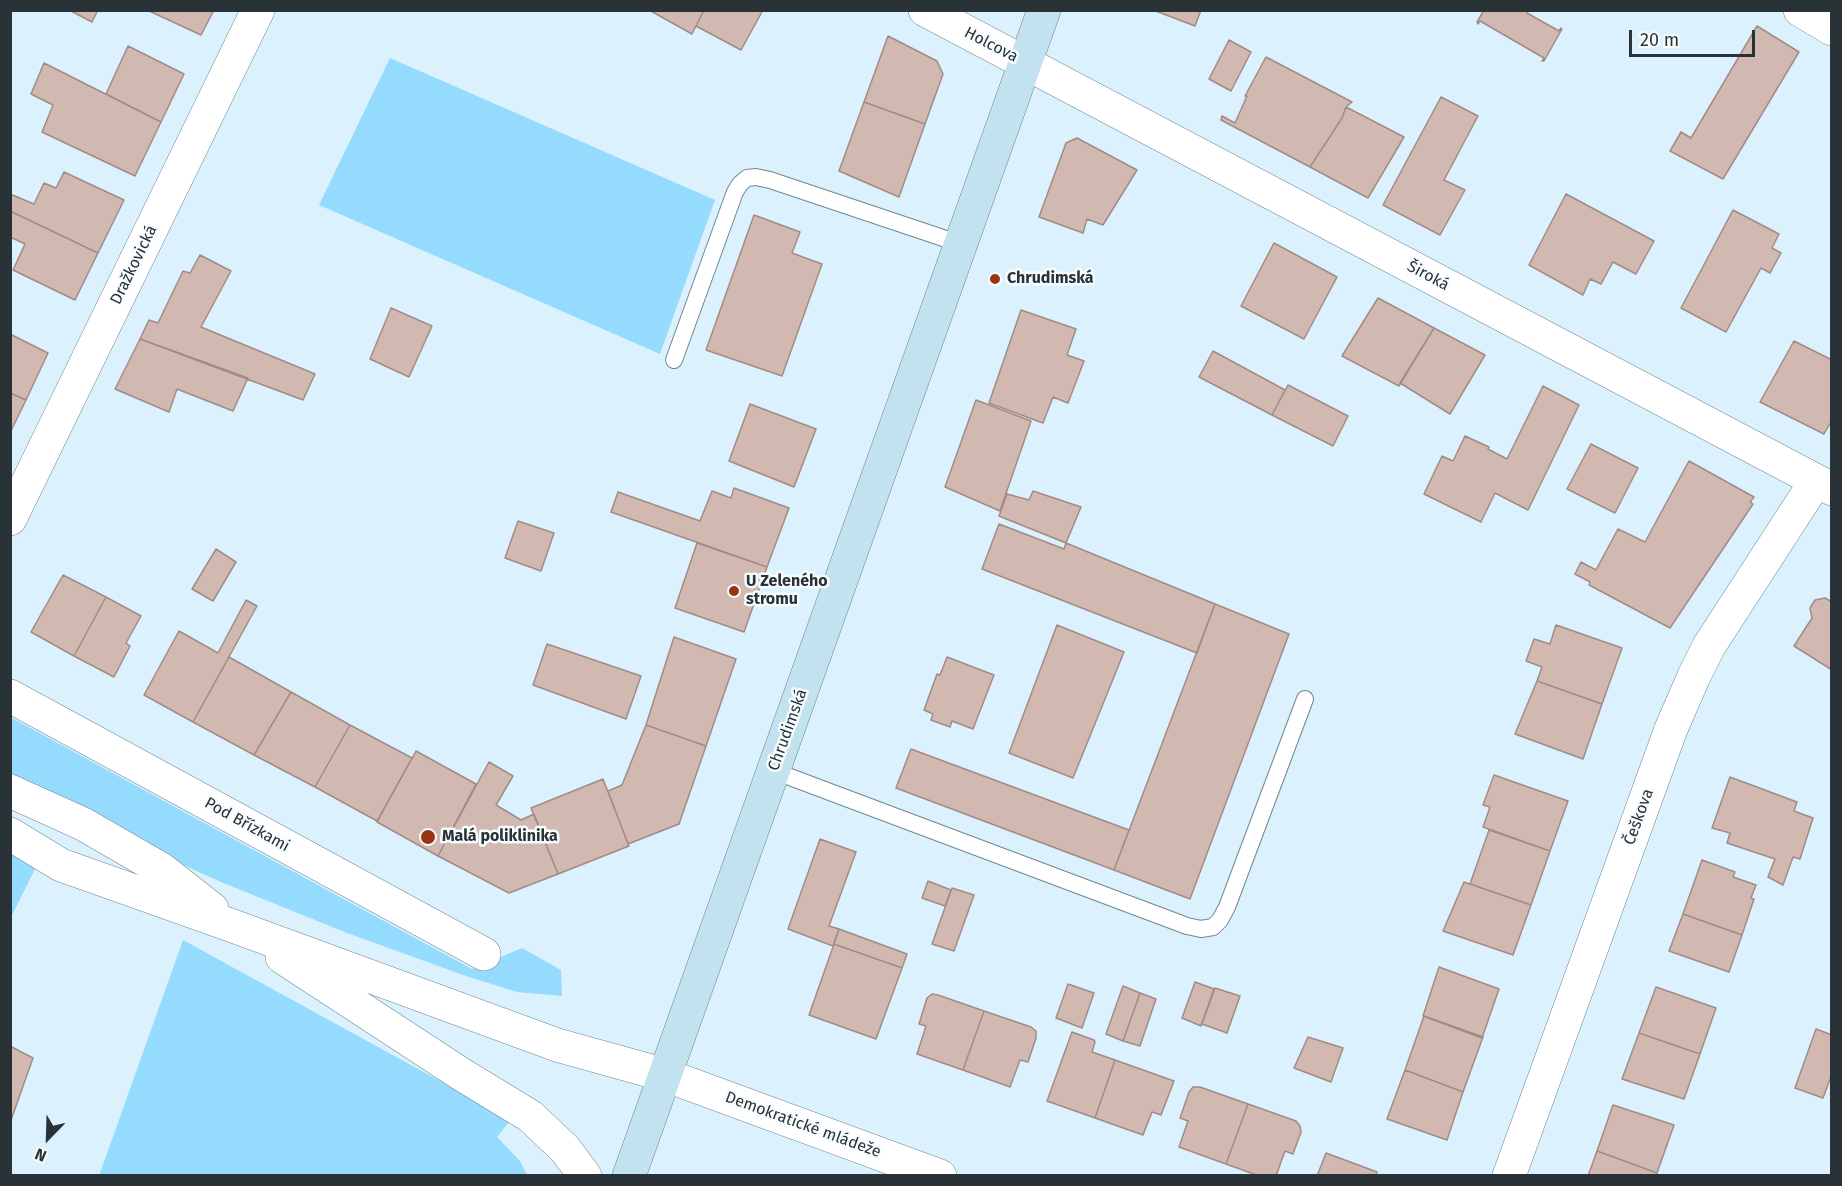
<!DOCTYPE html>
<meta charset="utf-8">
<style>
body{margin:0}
#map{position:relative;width:1842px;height:1186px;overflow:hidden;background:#dbf2fe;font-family:"Fira Sans",sans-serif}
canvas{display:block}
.frame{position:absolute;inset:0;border:12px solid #293236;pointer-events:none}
.north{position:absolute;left:18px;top:1108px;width:60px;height:60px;-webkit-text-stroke:4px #f7fcfe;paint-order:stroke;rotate:203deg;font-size:16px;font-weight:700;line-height:24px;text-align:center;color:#293236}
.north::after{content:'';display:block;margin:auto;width:21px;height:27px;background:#293236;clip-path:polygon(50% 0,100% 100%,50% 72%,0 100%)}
.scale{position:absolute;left:1629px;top:30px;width:126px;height:27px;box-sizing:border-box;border:3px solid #293236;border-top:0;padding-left:8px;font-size:18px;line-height:21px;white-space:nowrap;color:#293236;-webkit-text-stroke:4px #f7fcfe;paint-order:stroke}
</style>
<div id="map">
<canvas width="1842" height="1186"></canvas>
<div class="frame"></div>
<div class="north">N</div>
<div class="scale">20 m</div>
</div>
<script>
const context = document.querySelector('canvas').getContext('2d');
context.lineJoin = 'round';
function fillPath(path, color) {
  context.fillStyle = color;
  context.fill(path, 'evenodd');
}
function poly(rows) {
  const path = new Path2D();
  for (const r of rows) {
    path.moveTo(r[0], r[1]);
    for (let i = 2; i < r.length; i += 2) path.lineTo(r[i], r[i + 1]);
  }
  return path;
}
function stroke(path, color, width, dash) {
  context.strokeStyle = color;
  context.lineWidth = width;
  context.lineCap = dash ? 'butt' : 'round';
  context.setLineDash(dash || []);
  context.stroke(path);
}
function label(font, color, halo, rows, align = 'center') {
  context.font = font + ' "Fira Sans",sans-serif';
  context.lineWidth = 5;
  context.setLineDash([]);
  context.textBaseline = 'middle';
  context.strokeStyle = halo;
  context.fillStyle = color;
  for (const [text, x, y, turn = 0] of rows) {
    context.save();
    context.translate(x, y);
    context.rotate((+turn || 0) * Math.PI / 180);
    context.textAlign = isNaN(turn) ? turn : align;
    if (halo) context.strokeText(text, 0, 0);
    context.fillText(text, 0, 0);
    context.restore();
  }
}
fillPath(poly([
 [390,58,715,200,660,354,319,205],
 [10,717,472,969,522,948,561,970,562,996,517,992,466,976,347,933,221,882,161,855,11,773],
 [11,845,39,861,11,917],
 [183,940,502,1115,510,1121,497,1137,520,1161,527,1175,99,1176]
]), '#95dbfd');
const building = poly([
 [69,10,98,10,92,22,69,10],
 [147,10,214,10,201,35,147,10],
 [649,10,704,10,692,34,649,10],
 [704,10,763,10,741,50,696,26,704,10],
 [1153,10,1201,10,1195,26,1153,10],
 [1484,10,1529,10,1527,13,1559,31,1561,28,1562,29,1544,61,1542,61,1544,58,1480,21,1478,24,1477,22,1484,10],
 [1757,26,1799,52,1723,179,1670,151,1681,132,1691,138,1757,26],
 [888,36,937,61,943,74,925,124,864,102,888,36],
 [1229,40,1251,52,1231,91,1209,79,1229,40],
 [128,46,184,74,161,122,106,94,128,46],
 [1266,57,1352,102,1346,107,1342,118,1310,167,1221,120,1222,116,1235,123,1247,96,1245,96,1266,57],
 [44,63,161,122,135,176,42,132,53,105,31,94,44,63],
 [1441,97,1478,116,1444,180,1465,190,1440,235,1383,205,1441,97],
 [864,102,925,124,899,197,839,171,864,102],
 [1346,107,1404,137,1368,198,1310,167,1342,118,1346,107],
 [1077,138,1137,170,1103,225,1087,219,1083,233,1039,217,1066,143,1077,138],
 [64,172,124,200,98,253,10,211,10,194,34,204,44,183,56,188,64,172],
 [1566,194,1654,241,1636,274,1613,262,1601,284,1590,279,1583,295,1529,265,1566,194],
 [1733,210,1779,234,1772,248,1781,253,1770,273,1761,268,1726,332,1681,308,1733,210],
 [10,211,98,253,75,300,13,270,25,244,10,237,10,211],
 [754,215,800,232,792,253,822,264,782,376,706,350,754,215],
 [1274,243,1337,277,1304,339,1241,306,1274,243],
 [200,255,231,271,201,327,315,374,303,400,140,339,149,320,158,323,183,271,190,273,200,255],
 [1378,298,1434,328,1399,386,1342,356,1378,298],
 [391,308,432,326,409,377,370,359,391,308],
 [1021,310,1076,329,1067,355,1084,361,1068,403,1053,397,1043,423,989,403,1021,310],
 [1434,328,1485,355,1450,414,1400,383,1434,328],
 [10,334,48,353,26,400,10,393,10,334],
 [140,339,248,378,233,411,177,389,169,412,115,389,140,339],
 [1794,341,1832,360,1832,420,1824,434,1760,402,1794,341],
 [1213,351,1285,390,1272,415,1199,377,1213,351],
 [1288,385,1348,416,1333,446,1272,415,1288,385],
 [1543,386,1579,405,1528,510,1495,493,1481,522,1424,494,1442,456,1453,461,1465,436,1489,447,1488,449,1507,459,1543,386],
 [10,393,26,400,10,433,10,393],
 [976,400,1031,421,1000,511,945,487,976,400],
 [750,404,816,429,794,487,729,461,750,404],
 [1591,444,1638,468,1615,513,1567,489,1591,444],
 [1689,461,1754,497,1750,502,1753,504,1670,628,1589,585,1590,582,1575,574,1581,562,1596,570,1618,529,1645,542,1689,461],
 [734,488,789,508,767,567,611,512,618,492,700,521,712,491,731,498,734,488],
 [1033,491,1081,507,1066,543,999,516,1007,494,1029,500,1033,491],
 [518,521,554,533,541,571,505,558,518,521],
 [999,524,1064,549,1066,543,1215,604,1197,653,982,569,999,524],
 [697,543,767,567,744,632,675,608,697,543],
 [216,549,236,562,213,601,192,589,216,549],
 [63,575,106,597,74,656,31,632,63,575],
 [106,597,141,616,126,643,130,646,114,677,74,656,106,597],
 [1825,598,1832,602,1832,670,1794,646,1812,618,1810,608,1815,600,1825,598],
 [246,600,257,606,193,722,144,695,179,631,218,653,246,600],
 [1215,604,1289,634,1190,899,1114,870,1215,604],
 [1057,625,1124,652,1073,778,1009,753,1057,625],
 [1556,625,1622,648,1602,704,1537,681,1542,667,1526,661,1534,639,1550,644,1556,625],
 [674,637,736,659,706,746,646,725,674,637],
 [547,644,641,676,626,719,533,685,547,644],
 [229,657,291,692,254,755,193,722,229,657],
 [947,657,994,675,973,729,952,721,950,727,931,720,933,714,924,710,937,674,940,675,947,657],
 [1537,681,1602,704,1583,759,1515,734,1537,681],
 [291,692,350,725,315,787,254,755,291,692],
 [350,725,412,758,377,821,315,787,350,725],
 [646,725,706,746,679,824,628,844,608,791,622,785,646,725],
 [911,749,1129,830,1114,870,896,788,911,749],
 [416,751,476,784,438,856,377,822,416,751],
 [489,762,513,776,496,805,521,820,534,814,558,874,509,893,438,856,489,762],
 [1494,775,1568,801,1550,851,1483,827,1490,807,1483,805,1494,775],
 [1730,777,1797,802,1794,811,1813,818,1800,859,1793,857,1783,885,1768,877,1775,859,1727,843,1730,833,1712,828,1730,777],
 [603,779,629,846,558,874,531,808,603,779],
 [1489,830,1550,851,1531,905,1470,884,1489,830],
 [820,839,856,852,829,926,839,929,833,946,788,929,820,839],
 [1702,860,1735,872,1733,877,1756,885,1751,898,1754,899,1742,935,1683,914,1702,860],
 [928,881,951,890,945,906,922,898,928,881],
 [1464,882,1531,905,1513,955,1443,931,1464,882],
 [952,888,974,895,954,951,932,944,952,888],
 [1683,914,1742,935,1729,972,1669,951,1683,914],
 [839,929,907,954,902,968,834,944,839,929],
 [834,944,902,968,876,1039,809,1015,834,944],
 [1439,967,1499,989,1482,1038,1423,1016,1439,967],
 [1195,982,1214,989,1201,1026,1182,1018,1195,982],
 [1068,984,1094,993,1082,1028,1056,1018,1068,984],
 [1123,986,1140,993,1123,1041,1106,1034,1123,986],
 [1656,987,1716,1008,1700,1054,1639,1033,1656,987],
 [1215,988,1240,996,1227,1033,1202,1024,1215,988],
 [1140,993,1156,999,1140,1046,1123,1041,1140,993],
 [932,994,938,995,984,1011,963,1070,917,1054,926,1026,919,1024,927,998,932,994],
 [984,1011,1031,1027,1036,1031,1036,1038,1028,1062,1020,1060,1010,1087,963,1070,984,1011],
 [1424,1016,1483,1037,1463,1092,1405,1070,1424,1016],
 [1816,1029,1832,1035,1832,1074,1823,1098,1795,1088,1816,1029],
 [1072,1032,1094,1040,1095,1042,1092,1052,1115,1060,1095,1118,1047,1101,1072,1032],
 [1639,1033,1700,1054,1684,1099,1622,1079,1639,1033],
 [1308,1037,1343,1048,1331,1082,1294,1068,1308,1037],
 [10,1046,33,1058,10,1123,10,1046],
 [1115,1060,1174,1081,1161,1115,1152,1112,1143,1135,1095,1118,1115,1060],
 [1405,1070,1463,1092,1447,1140,1387,1119,1405,1070],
 [1193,1087,1200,1087,1248,1104,1226,1164,1179,1147,1188,1121,1180,1118,1189,1092,1193,1087],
 [1248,1104,1296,1121,1300,1126,1301,1132,1293,1154,1285,1151,1276,1176,1259,1176,1226,1164,1248,1104],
 [1613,1105,1674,1125,1657,1173,1597,1151,1613,1105],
 [1597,1151,1657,1173,1656,1176,1588,1176,1597,1151],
 [1326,1153,1377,1172,1376,1176,1317,1176,1326,1153]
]);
fillPath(building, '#d1b9b2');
stroke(building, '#a28b85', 1.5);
const service = poly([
 [674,360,735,192,740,184,747,178,756,177,770,180,961,244],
 [774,771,1187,926,1201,929,1213,927,1220,920,1227,907,1305,699]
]);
const minor = poly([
 [925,10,1832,489],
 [1800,10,1832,29],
 [10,519,258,10],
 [10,696,484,954],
 [665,1075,940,1176],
 [1509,1176,1671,729,1694,676,1709,646,1816,481]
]);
const tertiary = poly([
 [10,791,83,824,161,869,212,909],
 [10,834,61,865,233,926,557,1045,665,1075],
 [282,957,461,1074,530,1116,565,1149,585,1176]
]);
const secondary = poly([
 [629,1176,1044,10]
]);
stroke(service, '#718691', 18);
stroke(minor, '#718691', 34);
stroke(tertiary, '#718691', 34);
stroke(secondary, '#718691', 34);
stroke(service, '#fff', 16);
stroke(minor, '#fff', 33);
stroke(tertiary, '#fff', 33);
stroke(secondary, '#c3e2ef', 33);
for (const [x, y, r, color] of [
 [995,279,6,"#9b3511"],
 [734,591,6,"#9b3511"],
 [428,837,8,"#9b3511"]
]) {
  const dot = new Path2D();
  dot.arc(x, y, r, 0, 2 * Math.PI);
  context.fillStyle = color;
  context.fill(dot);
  stroke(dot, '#f7fcfe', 2);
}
label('16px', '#293236', '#f7fcfe', [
 ["Holcova",991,45,27],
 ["Dražkovická",134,265,-64],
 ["Široká",1428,276,28],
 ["Chrudimská",788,730,-70],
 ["Češkova",1639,817,-70],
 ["Pod Břízkami",247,825,29],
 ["Demokratické mládeže",803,1125,20]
]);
label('bold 16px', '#293236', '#f7fcfe', [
 ["Chrudimská",1007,279],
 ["U Zeleného",746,582],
 ["stromu",746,600],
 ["Malá poliklinika",442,837]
], 'left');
</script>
